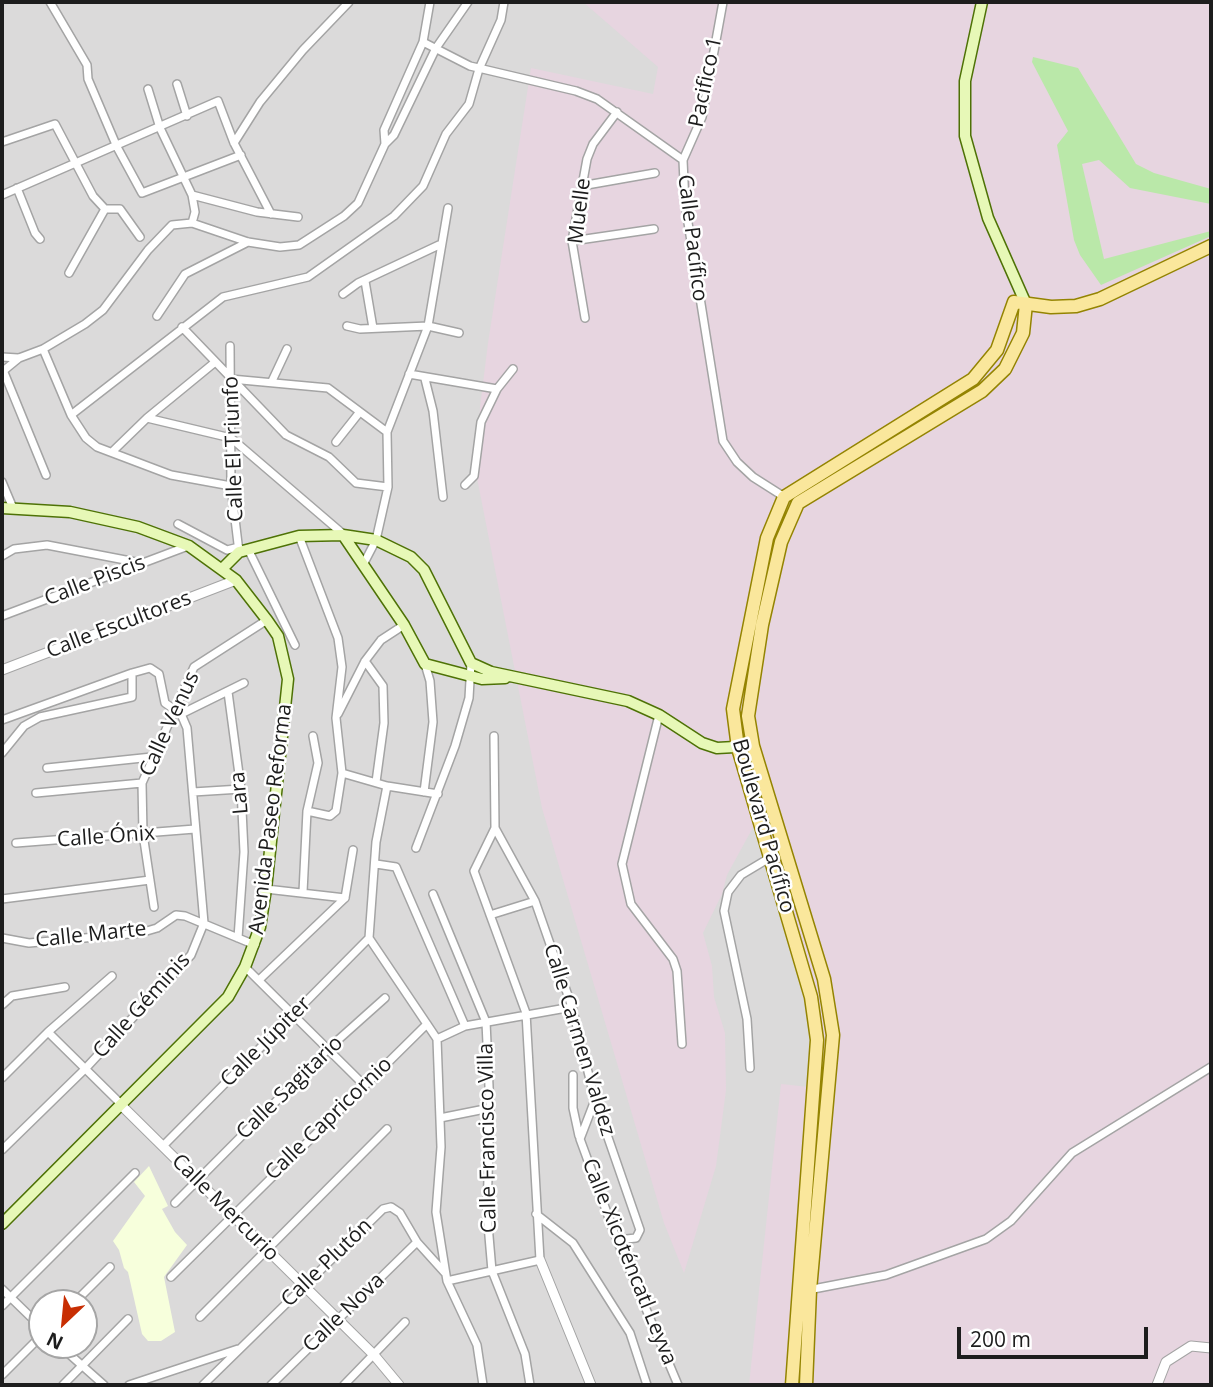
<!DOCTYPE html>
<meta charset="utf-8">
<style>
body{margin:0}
#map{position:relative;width:1213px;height:1387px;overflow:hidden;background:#eeede3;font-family:"Open Sans",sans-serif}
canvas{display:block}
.frame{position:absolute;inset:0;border:4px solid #1d1d1d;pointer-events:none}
.north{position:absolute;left:28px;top:1289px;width:70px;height:70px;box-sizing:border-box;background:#fff;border:2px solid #a5a5a5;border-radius:50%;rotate:206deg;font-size:19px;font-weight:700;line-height:28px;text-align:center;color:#1d1d1d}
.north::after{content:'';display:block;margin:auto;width:24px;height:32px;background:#c82e03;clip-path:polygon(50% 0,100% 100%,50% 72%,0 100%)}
.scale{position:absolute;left:957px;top:1327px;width:191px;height:32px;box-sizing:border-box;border:4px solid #1d1d1d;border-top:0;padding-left:9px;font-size:21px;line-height:24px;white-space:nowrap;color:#1d1d1d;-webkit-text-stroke:5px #fff;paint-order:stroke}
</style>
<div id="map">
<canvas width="1213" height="1387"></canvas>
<div class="frame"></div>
<div class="north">N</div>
<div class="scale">200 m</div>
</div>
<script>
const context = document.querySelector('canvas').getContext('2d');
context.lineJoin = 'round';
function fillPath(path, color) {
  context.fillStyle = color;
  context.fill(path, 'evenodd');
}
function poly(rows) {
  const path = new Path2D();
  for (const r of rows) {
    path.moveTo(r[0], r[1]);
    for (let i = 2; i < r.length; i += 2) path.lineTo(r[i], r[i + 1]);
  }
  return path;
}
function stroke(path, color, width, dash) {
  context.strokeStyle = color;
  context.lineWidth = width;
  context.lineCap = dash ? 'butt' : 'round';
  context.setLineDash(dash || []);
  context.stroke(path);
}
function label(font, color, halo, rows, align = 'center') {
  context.font = font + ' "Open Sans",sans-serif';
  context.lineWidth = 5;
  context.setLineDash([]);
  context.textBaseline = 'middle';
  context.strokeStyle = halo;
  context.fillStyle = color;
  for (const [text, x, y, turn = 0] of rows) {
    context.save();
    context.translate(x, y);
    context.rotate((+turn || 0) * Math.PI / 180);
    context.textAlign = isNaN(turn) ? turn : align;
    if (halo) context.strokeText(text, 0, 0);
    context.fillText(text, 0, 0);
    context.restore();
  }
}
fillPath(poly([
 [2,2,1211,2,1211,1385,2,1385],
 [42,1303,84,1303,84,1345,42,1345]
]), '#dbdada');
fillPath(poly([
 [583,2,1211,2,1211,1385,749,1385,781,1084,809,1087,813,1039,787,920,757,820,727,875,722,894,703,933,712,966,714,997,725,1033,726,1090,716,1166,684,1273,664,1223,542,808,477,478,480,407,488,343,531,68,653,94,658,67]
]), '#e7d5e0');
fillPath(poly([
 [149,1166,168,1206,162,1209,175,1232,187,1245,164,1277,175,1332,161,1341,148,1341,142,1334,128,1272,124,1268,119,1250,113,1241,145,1196,134,1182]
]), '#f7ffdc');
fillPath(poly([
 [1033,57,1078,68,1136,164,1154,173,1211,189,1211,204,1130,188,1099,160,1082,164,1104,259,1211,231,1211,236,1101,285,1080,255,1074,240,1057,145,1068,131,1032,62]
]), '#bae8a9');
const minor = poly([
 [50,2,87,65,88,79,117,147,142,193,241,155],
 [430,2,423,42,470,66,576,91,597,99,683,160],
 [723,2,702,117,683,160,685,204,723,441,737,462,753,477,786,498],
 [177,84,187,116],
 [148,89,160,128,192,195,195,212,192,223],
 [2,142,55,124,93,196,105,209],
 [234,143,260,102,303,50,349,2],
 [385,144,384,130,423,42],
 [581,186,655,173],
 [17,188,35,233,40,239],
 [2,195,218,101,234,143,271,214],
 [192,195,257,212,298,217],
 [105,209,120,209,140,237],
 [572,241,654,229],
 [69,273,105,209],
 [365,281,373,328],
 [343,294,358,283,439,245],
 [157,316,185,274,248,242],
 [585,318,572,241,587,159,593,144,617,112],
 [347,326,360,329,428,326,459,333],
 [182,327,286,435,329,457,356,483,388,487],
 [230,346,231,486,239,552],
 [43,349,71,415,86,438,97,447,171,475,231,486],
 [2,357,18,358],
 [3,370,46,475],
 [2,372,19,358,43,349,85,324,103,310,148,250,172,225,192,223,248,242,280,247,299,245,344,216,358,203,385,144,394,135,436,48,468,2],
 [409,374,497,389],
 [231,379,328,388,387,432],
 [425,379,433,411,443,497],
 [272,381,287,349],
 [71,415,223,297,308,277,394,216,423,186,446,134,469,104,479,69,501,20,504,2],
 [147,418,231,438,343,534],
 [336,442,359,413],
 [112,452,147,418,214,363],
 [2,482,13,508],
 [465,485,474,476,481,422,497,389,513,369],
 [178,524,227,550,239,547],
 [299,536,338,638,342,667,336,718,342,773,336,811,330,816,307,811],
 [248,549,295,645],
 [2,556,14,549,47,545,141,563],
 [363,565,376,540,388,487,387,432,428,326,448,208],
 [2,616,188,546],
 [365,661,383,686,384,723,376,782],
 [228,692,241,789,244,852,238,938],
 [181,714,244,683],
 [338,714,365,661,381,640,404,625],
 [659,715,622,864,631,904,673,959,677,971,682,1044],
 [2,720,132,673,150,668,159,674,165,703,181,714,187,728,204,923,191,955,85,1069,2,1150],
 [2,753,24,726,40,717,132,697,132,673],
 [47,768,152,757],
 [342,773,387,786,438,794],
 [387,786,376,842,369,938,437,1039,441,1147,436,1212,447,1281,477,1345,483,1385],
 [193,792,241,789],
 [424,792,433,722,430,681,425,664],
 [36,793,142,783],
 [495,828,535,901,572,1007,595,1100,640,1230,636,1238,617,1240],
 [16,843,195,829],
 [416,848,455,746,469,698,471,663],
 [376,864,396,867,465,1026],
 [266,889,345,898],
 [303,892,307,811,318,763,313,736],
 [433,894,486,1022,490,1108,487,1213,492,1271,525,1354,530,1385],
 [345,898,353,850],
 [2,899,150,880],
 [154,907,143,834,142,783,194,667,267,620],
 [490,915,535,901],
 [2,938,29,943,140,933,157,928,176,915,185,916,255,945],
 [245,967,364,1085],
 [259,980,345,898],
 [2,1005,12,996,65,987],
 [48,1032,122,1105],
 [437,1039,465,1026,572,1007],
 [750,1068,747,1019,724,911,728,892,741,875,771,857],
 [573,1075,573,1108,579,1136],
 [2,1078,48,1032,112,976],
 [595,1100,580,1139,617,1240,678,1385],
 [440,1118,490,1108],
 [163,1146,369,938],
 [175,1203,329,1048,385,998],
 [536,1214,573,1243,630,1333,647,1385],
 [171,1277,427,1024],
 [447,1281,540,1260,526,1013,474,871,495,828,494,736],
 [2,1289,42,1328],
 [808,1290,886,1275,986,1239,1011,1221,1072,1153,1211,1067],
 [74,1303,110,1267],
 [2,1306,135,1173],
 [200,1317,387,1129],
 [59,1345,104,1385],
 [2,1375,42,1335],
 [63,1385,128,1319],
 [129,1385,238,1349],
 [203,1385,383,1209,391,1207,400,1213,417,1242,445,1273],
 [271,1385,417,1242],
 [344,1385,405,1322]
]);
const tertiary = poly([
 [2,670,236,580],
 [122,1106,374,1355,399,1385],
 [540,1260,591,1385],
 [1157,1385,1166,1362,1191,1346,1211,1348]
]);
const secondary = poly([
 [982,2,965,81,965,136,988,218,1026,304],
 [2,508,70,512,138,527,189,546,236,580,267,620,278,636,288,679,266,889,260,927,245,967,228,997,2,1224],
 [343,535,404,625,425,664,482,679,505,678],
 [223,568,239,552,299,536,343,535,376,540,411,557,424,570,471,663,491,672,628,701,659,715,702,743,717,748,753,746]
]);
const primary = poly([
 [792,1385,817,1040,811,997,738,748,733,709,767,538,784,497,973,379,997,350,1014,302,1051,307,1076,306,1100,299,1211,246],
 [806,1385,810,1290,833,1035,824,979,753,746,748,716,762,625,781,542,798,503,982,391,1005,369,1023,333,1026,304]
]);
stroke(minor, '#a4a4a4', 10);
stroke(tertiary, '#a4a4a4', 11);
stroke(secondary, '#4e7206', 13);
stroke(primary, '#948402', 15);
stroke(minor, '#fff', 7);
stroke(tertiary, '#fff', 9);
stroke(secondary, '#e7f8b7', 10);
stroke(primary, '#fae79c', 12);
label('21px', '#1d1d1d', '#fff', [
 ["Pacifico 1",706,82,-78],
 ["Muelle",580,211,-83],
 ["Calle Pacífico",692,238,83],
 ["Calle El Triunfo",234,449,-92],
 ["Calle Piscis",95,581,-21],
 ["Calle Escultores",119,625,-21],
 ["Calle Venus",170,724,-65],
 ["Lara",240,793,-95],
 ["Avenida Paseo Reforma",271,819,-83],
 ["Boulevard Pacífico",763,826,74],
 ["Calle Ónix",106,837,-4],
 ["Calle Marte",91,935,-6],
 ["Calle Géminis",142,1006,-48],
 ["Calle Carmen Valdez",579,1040,73],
 ["Calle Júpiter",266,1042,-45],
 ["Calle Sagitario",290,1088,-44],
 ["Calle Capricornio",329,1119,-44],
 ["Calle Francisco Villa",488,1138,-91],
 ["Calle Mercurio",225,1208,45],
 ["Calle Xicoténcatl Leyva",629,1262,68],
 ["Calle Plutón",327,1263,-44],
 ["Calle Nova",344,1313,-44]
]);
</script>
